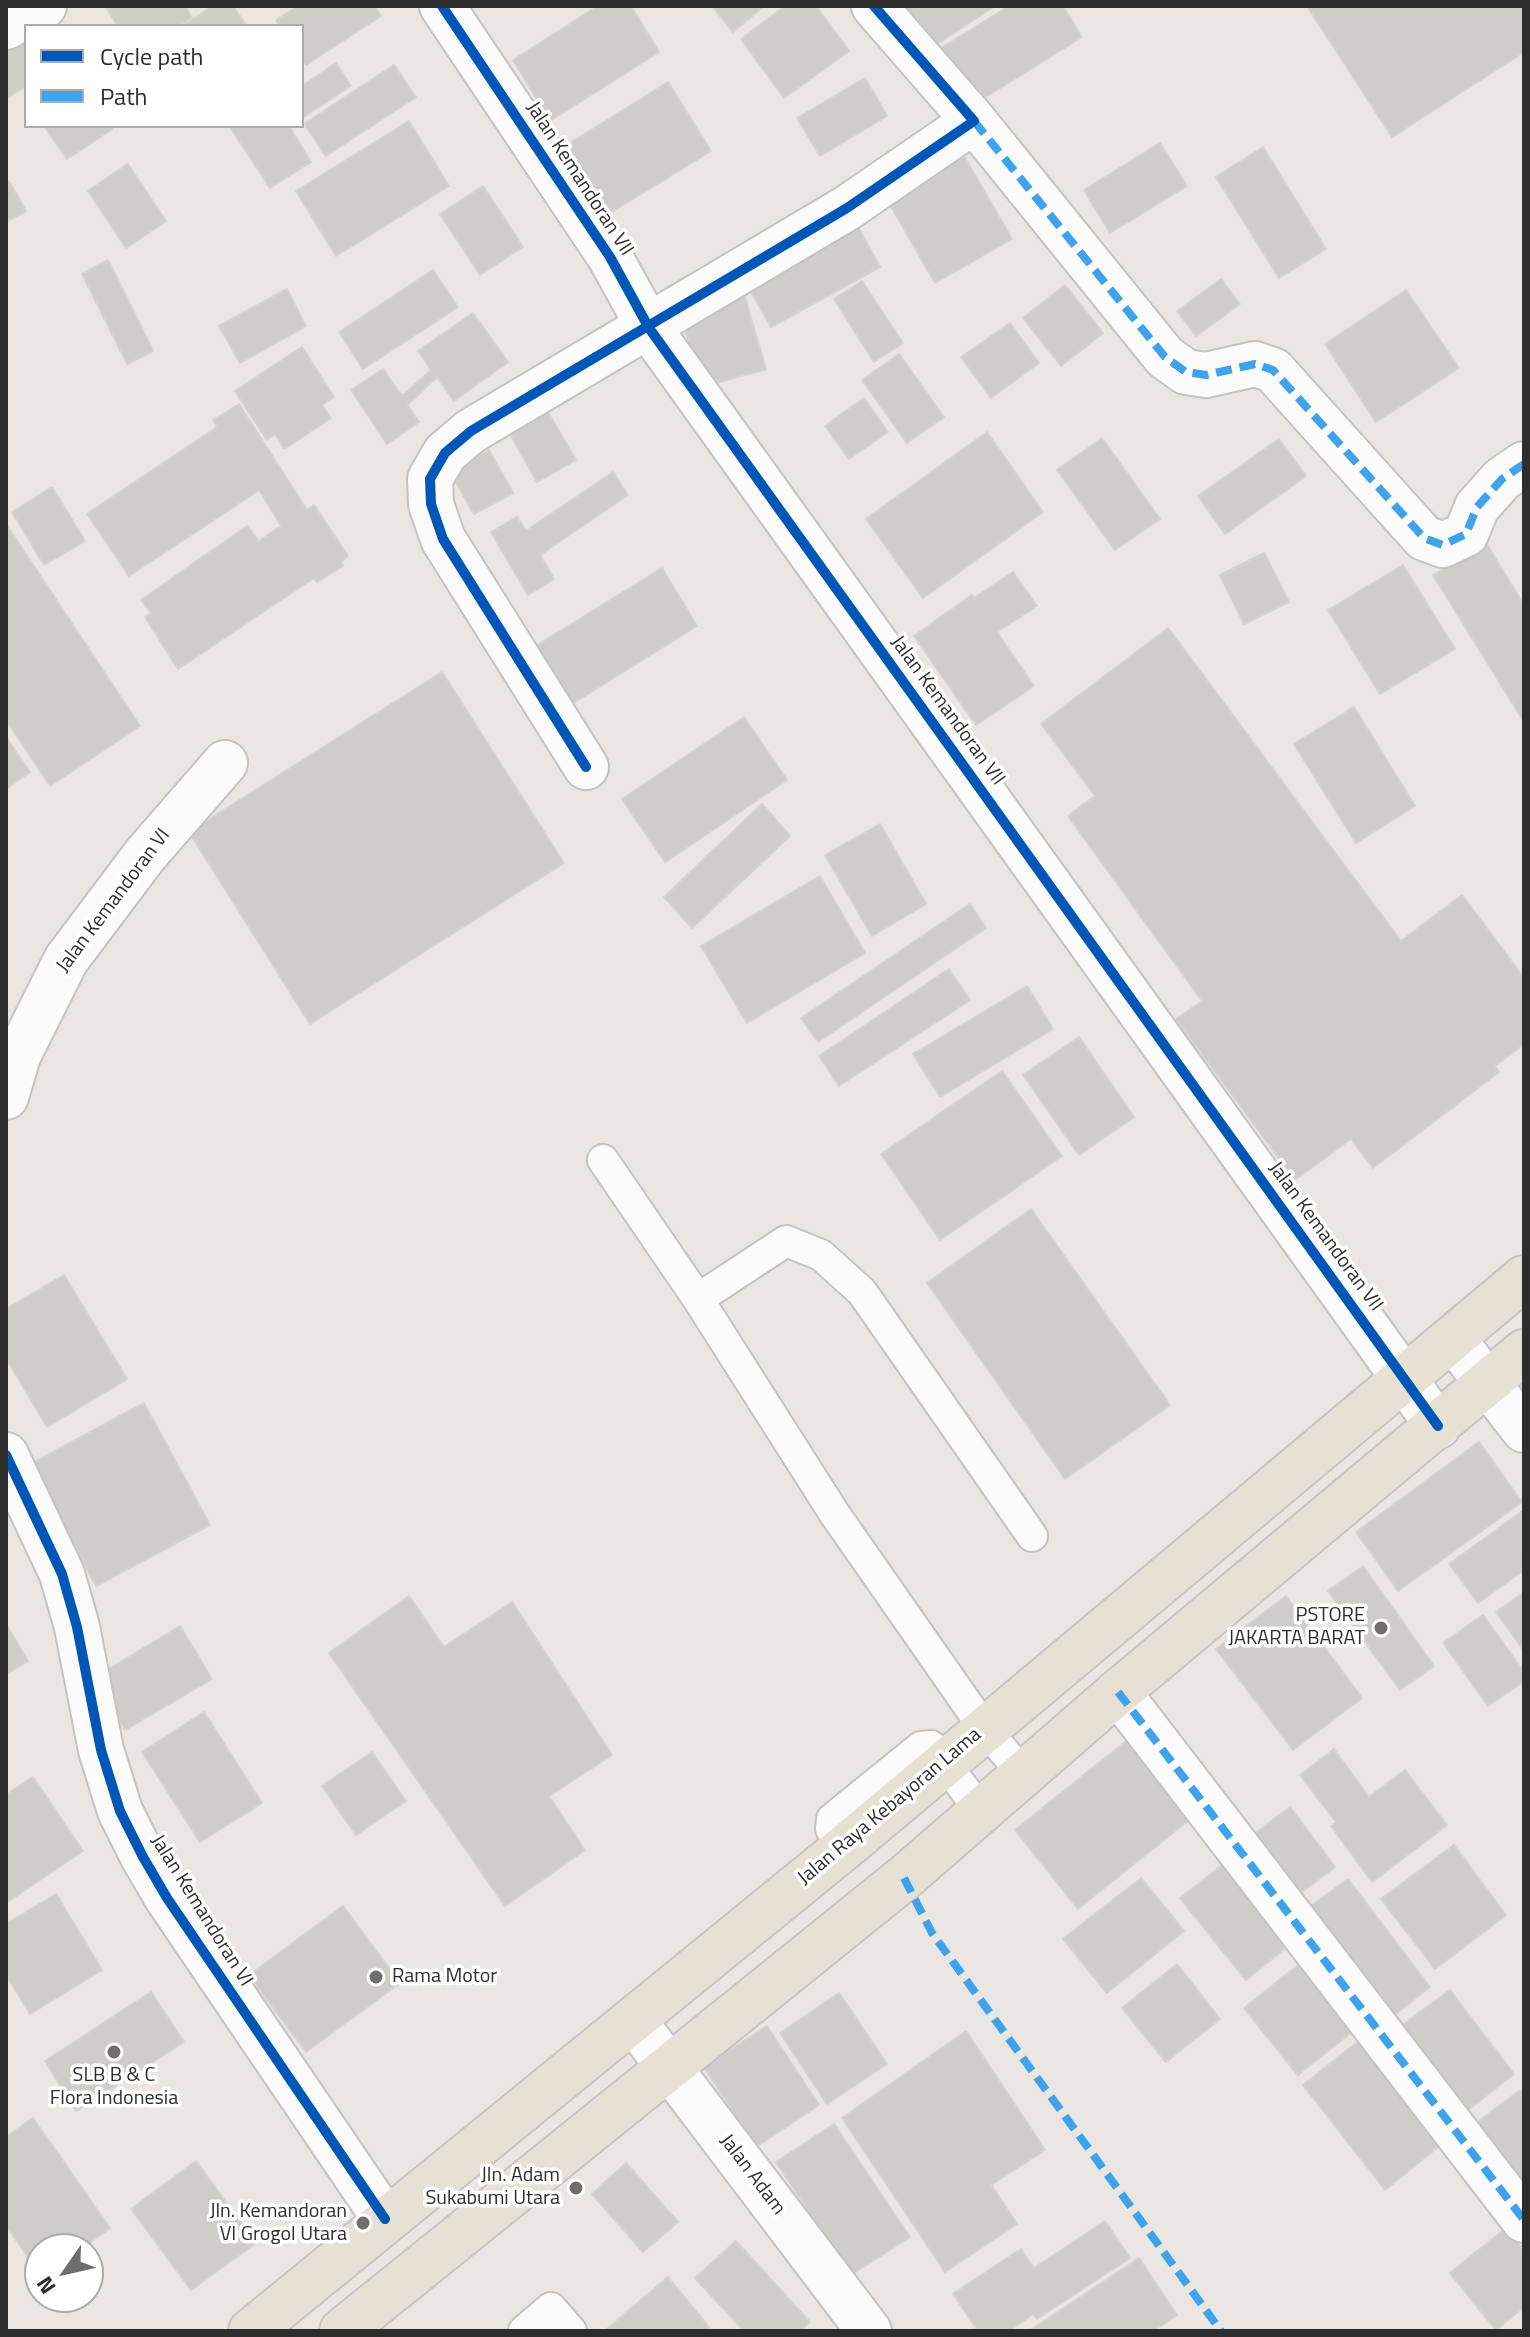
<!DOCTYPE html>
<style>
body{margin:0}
#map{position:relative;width:1530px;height:2337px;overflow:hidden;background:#eae7e3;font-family:"Titillium Web",sans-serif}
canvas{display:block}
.frame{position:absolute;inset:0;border:8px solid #2d2d2d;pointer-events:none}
.legend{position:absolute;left:24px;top:24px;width:280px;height:104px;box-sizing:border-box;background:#fff;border:2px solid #ababab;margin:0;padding:10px 14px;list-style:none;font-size:24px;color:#2d2d2d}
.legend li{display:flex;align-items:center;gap:16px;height:40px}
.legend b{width:40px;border:2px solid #ababab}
.north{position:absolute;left:24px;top:2233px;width:80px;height:80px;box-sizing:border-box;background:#fff;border:2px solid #ababab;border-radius:50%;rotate:236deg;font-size:22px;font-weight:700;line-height:32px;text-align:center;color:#2d2d2d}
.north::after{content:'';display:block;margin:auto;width:28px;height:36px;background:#6f6e6d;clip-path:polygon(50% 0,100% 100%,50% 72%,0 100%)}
</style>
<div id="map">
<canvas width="1530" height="2337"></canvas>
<div class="frame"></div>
<ul class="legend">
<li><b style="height:10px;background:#0057b8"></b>Cycle path</li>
<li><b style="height:10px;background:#3ea3eb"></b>Path</li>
</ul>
<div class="north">N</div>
</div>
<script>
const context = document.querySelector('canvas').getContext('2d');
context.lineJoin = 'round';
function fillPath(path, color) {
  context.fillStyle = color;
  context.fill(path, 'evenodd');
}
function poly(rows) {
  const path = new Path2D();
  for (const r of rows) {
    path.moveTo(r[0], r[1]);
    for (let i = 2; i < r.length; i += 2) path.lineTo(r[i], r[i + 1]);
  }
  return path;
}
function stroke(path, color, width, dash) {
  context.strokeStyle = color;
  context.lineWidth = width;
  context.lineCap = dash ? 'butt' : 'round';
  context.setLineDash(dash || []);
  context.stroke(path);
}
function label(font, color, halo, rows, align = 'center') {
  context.font = font + ' "Titillium Web",sans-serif';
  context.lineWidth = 7;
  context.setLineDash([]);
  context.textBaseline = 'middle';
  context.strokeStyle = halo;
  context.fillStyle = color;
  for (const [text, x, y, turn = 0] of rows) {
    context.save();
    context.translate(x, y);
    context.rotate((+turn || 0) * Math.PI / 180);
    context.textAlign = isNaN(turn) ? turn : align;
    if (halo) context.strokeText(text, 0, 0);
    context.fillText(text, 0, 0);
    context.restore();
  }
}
const building = poly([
 [105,6,185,6,192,17,179,26,118,26,105,6],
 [212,6,233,6,247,26,183,26,212,6],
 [298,6,374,6,381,16,306,65,302,59,302,26,280,26,276,20,298,6],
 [598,6,631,6,659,52,550,121,513,60,598,6],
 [712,6,764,6,733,32,712,6],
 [785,6,816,6,849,51,784,98,741,39,785,6],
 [901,6,995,6,928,50,901,6],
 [1009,6,1063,6,1082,37,968,108,933,53,1009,6],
 [1307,6,1524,6,1524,52,1392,137,1307,6],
 [26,36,26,86,6,99,6,49,26,36],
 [336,63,351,86,302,118,302,86,336,63],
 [394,65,416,97,326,156,304,124,394,65],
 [865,78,887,116,820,156,797,118,865,78],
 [668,82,711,151,602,218,559,150,668,82],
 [409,121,449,186,336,256,296,191,409,121],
 [44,126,110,126,112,129,67,159,44,126],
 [289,126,311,162,270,188,230,127,289,126],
 [1160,143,1187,186,1110,233,1084,190,1160,143],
 [1263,147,1326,249,1279,278,1216,177,1263,147],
 [960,149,1012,239,935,283,884,194,960,149],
 [128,164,166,221,126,248,88,191,128,164],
 [9,181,26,211,6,222,6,183,9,181],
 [483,186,523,247,480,275,440,214,483,186],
 [851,214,880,267,771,327,741,274,851,214],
 [108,260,153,351,127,364,82,274,108,260],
 [433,270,458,307,363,369,339,332,433,270],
 [1221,279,1240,304,1196,336,1177,311,1221,279],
 [862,281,903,343,874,362,834,299,862,281],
 [1065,285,1103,333,1061,366,1023,318,1065,285],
 [287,289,306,326,240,363,219,326,287,289],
 [1406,290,1459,368,1376,422,1325,344,1406,290],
 [744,294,766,369,702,387,680,312,744,294],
 [473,313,508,362,454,401,437,377,407,405,419,422,387,444,351,390,383,369,402,396,431,370,418,351,473,313],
 [1010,323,1039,363,991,398,961,357,1010,323],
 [302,347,334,397,322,405,331,418,284,449,275,434,267,440,235,391,302,347],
 [899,354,944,417,907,443,862,380,899,354],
 [864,398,888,432,849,459,825,426,864,398],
 [239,404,307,510,314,505,348,556,341,562,343,566,317,582,314,578,178,669,145,617,151,613,141,600,247,526,259,541,281,526,259,490,129,576,87,514,217,427,213,420,239,404],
 [548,412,576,460,537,482,510,434,548,412],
 [987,432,1043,512,923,598,866,519,987,432],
 [1102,438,1160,519,1115,550,1057,470,1102,438],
 [1279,439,1306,476,1225,534,1198,496,1279,439],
 [489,450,513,493,474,514,450,472,489,450],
 [613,472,628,495,540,555,554,579,528,595,491,532,517,517,526,531,613,472],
 [52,487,85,541,44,565,12,512,52,487],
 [6,524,140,726,50,786,6,720,6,524],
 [1486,543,1524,605,1524,722,1433,575,1486,543],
 [1264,553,1289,602,1244,624,1220,575,1264,553],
 [1403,565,1455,649,1380,694,1328,610,1403,565],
 [662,568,697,626,559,712,523,654,662,568],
 [1013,572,1037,606,997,632,1034,686,976,725,914,636,972,595,974,598,1013,572],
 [1168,628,1401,941,1462,895,1524,978,1524,1044,1495,1066,1499,1072,1373,1168,1351,1139,1295,1180,1176,1019,1202,1001,1068,816,1095,796,1041,724,1168,628],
 [442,672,564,863,310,1024,189,832,442,672],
 [1354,707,1415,806,1356,843,1294,744,1354,707],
 [744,717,787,780,665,862,622,799,744,717],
 [6,737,30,772,6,789,6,737],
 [762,804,790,836,692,928,664,897,762,804],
 [880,824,926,904,872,936,825,855,880,824],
 [820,876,865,953,747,1023,701,946,820,876],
 [970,904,986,928,818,1042,801,1018,970,904],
 [949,969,970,1000,839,1086,819,1056,949,969],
 [1027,986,1053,1029,940,1097,913,1054,1027,986],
 [1079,1037,1134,1117,1079,1155,1023,1075,1079,1037],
 [1002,1071,1062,1156,940,1240,881,1154,1002,1071],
 [1031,1209,1170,1405,1065,1479,927,1283,1031,1209],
 [64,1275,127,1379,47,1427,6,1358,6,1309,64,1275],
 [144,1403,210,1525,96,1586,31,1464,144,1403],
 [1479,1442,1522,1502,1398,1591,1356,1532,1479,1442],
 [1521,1512,1524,1570,1478,1603,1449,1564,1521,1512],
 [1363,1566,1434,1666,1400,1690,1328,1591,1363,1566],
 [1524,1592,1524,1651,1496,1612,1524,1592],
 [409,1596,444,1647,512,1602,612,1755,549,1796,585,1850,505,1906,329,1653,409,1596],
 [1286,1596,1362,1698,1293,1750,1216,1649,1286,1596],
 [1483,1615,1524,1672,1524,1681,1488,1706,1443,1643,1483,1615],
 [6,1624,28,1661,6,1674,6,1624],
 [180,1626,212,1679,125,1730,94,1678,180,1626],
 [204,1712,262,1803,200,1842,142,1752,204,1712],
 [1126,1741,1189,1820,1078,1909,1015,1830,1126,1741],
 [1334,1749,1369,1797,1405,1770,1447,1825,1372,1882,1331,1826,1336,1822,1300,1775,1334,1749],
 [372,1752,406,1801,356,1835,322,1786,372,1752],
 [33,1777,83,1851,6,1903,6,1795,33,1777],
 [1290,1807,1335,1867,1290,1901,1245,1841,1290,1807],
 [1454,1845,1506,1915,1435,1969,1381,1899,1454,1845],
 [1225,1863,1290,1944,1246,1980,1180,1898,1225,1863],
 [1141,1878,1184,1931,1107,1993,1063,1939,1141,1878],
 [1348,1879,1430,1987,1383,2024,1300,1914,1348,1879],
 [56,1894,102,1970,30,2014,6,1975,6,1924,56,1894],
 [343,1906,400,1983,306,2052,249,1975,343,1906],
 [1303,1961,1357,2028,1298,2075,1244,2008,1303,1961],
 [1177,1964,1220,2019,1166,2062,1122,2008,1177,1964],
 [1450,1990,1514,2074,1463,2114,1398,2028,1450,1990],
 [151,1992,184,2042,76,2111,45,2061,151,1992],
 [839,1993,887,2064,827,2104,780,2033,839,1993],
 [767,2026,819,2105,756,2147,704,2067,767,2026],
 [966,2031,1045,2150,991,2185,1017,2224,945,2272,842,2118,966,2031],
 [1365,2036,1448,2139,1385,2190,1303,2085,1365,2036],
 [1520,2090,1524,2096,1524,2198,1471,2127,1520,2090],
 [33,2118,110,2228,81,2249,40,2249,40,2274,6,2226,6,2137,33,2118],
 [834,2124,910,2237,851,2275,776,2162,834,2124],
 [196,2161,256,2243,191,2290,131,2209,196,2161],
 [626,2163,678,2222,643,2252,592,2194,626,2163],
 [1105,2221,1130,2258,1037,2319,1033,2314,1009,2331,978,2331,953,2294,1021,2249,1034,2268,1105,2221],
 [1506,2228,1524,2251,1524,2307,1496,2330,1450,2273,1506,2228],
 [736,2241,810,2322,800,2331,744,2331,695,2278,736,2241],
 [1139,2258,1177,2315,1153,2331,1029,2331,1139,2258],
 [668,2277,712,2331,609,2331,607,2329,668,2277]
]);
fillPath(building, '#cfcdca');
stroke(building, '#d5d2cf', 2);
const service = poly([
 [603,1160,698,1299,834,1513,984,1728,1024,1775],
 [698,1299,786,1241,821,1255,862,1292,1032,1536],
 [845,1847,831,1829,832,1819,921,1747,931,1746,982,1812],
 [524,2331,551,2308,571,2331]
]);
const minor = poly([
 [442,6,610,257,649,328,1438,1426],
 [6,27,44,6],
 [974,121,1165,357,1186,372,1206,375,1255,364,1273,370,1424,538,1443,545,1466,534,1477,507,1502,479,1524,464],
 [586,767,443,539,431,504,430,479,445,453,471,431,847,208,974,121,874,6],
 [6,1097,18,1056,66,960,145,855,225,763],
 [1453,1339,1524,1430],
 [6,1455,62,1574,77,1627,101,1750,120,1811,143,1857,167,1898,385,2219],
 [1118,1692,1524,2220],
 [634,2021,869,2331]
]);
const primary = poly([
 [251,2331,845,1847,1524,1278],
 [342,2331,904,1878,1118,1692,1524,1352]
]);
stroke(service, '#c4c3c3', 34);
stroke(minor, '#c4c3c3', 48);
stroke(primary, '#c6c4c3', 48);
stroke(service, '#fcfbfb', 30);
stroke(minor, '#fcfbfb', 44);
stroke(primary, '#e7e1d5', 44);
stroke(poly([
 [974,121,1165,357,1186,372,1206,375,1255,364,1273,370,1424,538,1443,545,1466,534,1477,507,1502,479,1524,464],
 [1118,1692,1524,2220],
 [904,1878,932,1933,1221,2331]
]), '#3ea3eb', 8, [16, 8]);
stroke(poly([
 [442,6,610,257,649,328,1438,1426],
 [586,767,443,539,431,504,430,479,445,453,471,431,847,208,974,121,874,6],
 [6,1455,62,1574,77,1627,101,1750,120,1811,143,1857,167,1898,385,2219]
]), '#0057b8', 10);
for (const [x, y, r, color] of [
 [1381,1628,8,"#6f6e6d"],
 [376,1977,8,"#6f6e6d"],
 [114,2052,8,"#6f6e6d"],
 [576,2188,8,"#6f6e6d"],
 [363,2223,8,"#6f6e6d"]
]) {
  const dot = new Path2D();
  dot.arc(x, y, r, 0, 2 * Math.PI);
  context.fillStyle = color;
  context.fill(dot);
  stroke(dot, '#fff', 3);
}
label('20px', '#2d2d2d', '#fff', [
 ["Jalan Kemandoran VII",579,179,57],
 ["Jalan Kemandoran VII",947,711,54],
 ["Jalan Kemandoran VI",114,901,-53],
 ["Jalan Kemandoran VII",1325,1237,54],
 ["Jalan Raya Kebayoran Lama",890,1807,-40],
 ["Jalan Kemandoran VI",201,1911,58],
 ["Jalan Adam",752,2175,53]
]);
label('20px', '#2d2d2d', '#fff', [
 ["PSTORE",1365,1616],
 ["JAKARTA BARAT",1365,1639],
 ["Rama Motor",392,1977,"left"],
 ["SLB B & C",114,2076,"center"],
 ["Flora Indonesia",114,2099,"center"],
 ["Jln. Adam",560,2176],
 ["Sukabumi Utara",560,2199],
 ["Jln. Kemandoran",347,2212],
 ["VI Grogol Utara",347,2235]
], 'right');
</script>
